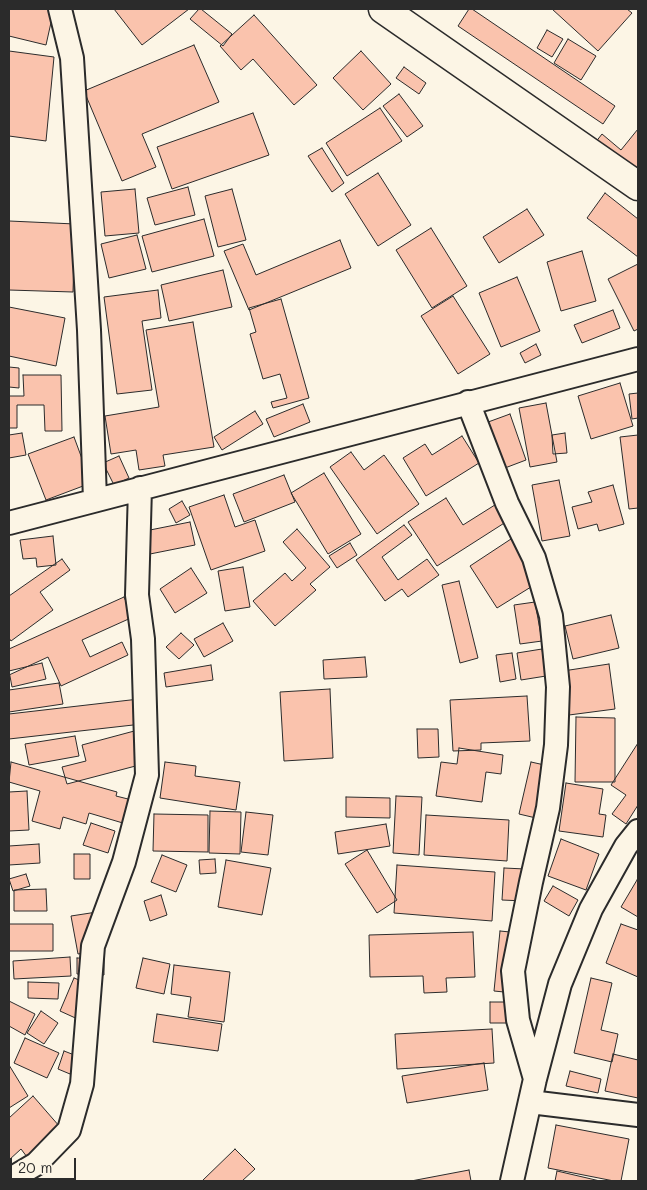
<!DOCTYPE html>
<style>
body{margin:0}
#map{position:relative;width:647px;height:1190px;overflow:hidden;background:#fcf5e5;font-family:Mali,sans-serif}
canvas{display:block}
.frame{position:absolute;inset:0;border:10px solid #2b2b2b;pointer-events:none}
.scale{position:absolute;left:10px;top:1158px;width:66px;height:22px;box-sizing:border-box;border:2px solid #2b2b2b;border-top:0;padding-left:6px;font-size:15px;line-height:18px;white-space:nowrap;color:#2b2b2b;-webkit-text-stroke:4px #fcf5e5;paint-order:stroke}
</style>
<div id="map">
<canvas width="647" height="1190"></canvas>
<div class="frame"></div>
<div class="scale">20 m</div>
</div>
<script>
const context = document.querySelector('canvas').getContext('2d');
context.lineJoin = 'round';
function fillPath(path, color) {
  context.fillStyle = color;
  context.fill(path, 'evenodd');
}
function poly(rows) {
  const path = new Path2D();
  for (const r of rows) {
    path.moveTo(r[0], r[1]);
    for (let i = 2; i < r.length; i += 2) path.lineTo(r[i], r[i + 1]);
  }
  return path;
}
function stroke(path, color, width, dash) {
  context.strokeStyle = color;
  context.lineWidth = width;
  context.lineCap = dash ? 'butt' : 'round';
  context.setLineDash(dash || []);
  context.stroke(path);
}
const building = poly([
 [9,9,54,9,46,45,9,36,9,9],
 [114,9,189,9,142,45,114,9],
 [199,9,201,9,232,34,223,46,190,19,199,9],
 [469,9,472,9,615,106,603,124,458,26,469,9],
 [552,9,627,9,632,13,598,51,552,9],
 [254,15,317,85,294,105,253,59,241,70,220,46,254,15],
 [547,30,563,39,552,57,537,48,547,30],
 [568,39,596,56,581,80,554,63,568,39],
 [194,45,219,102,142,134,156,167,122,181,84,91,194,45],
 [9,51,54,57,46,141,9,136,9,51],
 [361,51,391,84,363,110,333,78,361,51],
 [404,67,426,83,419,94,396,78,404,67],
 [399,94,423,126,407,137,383,106,399,94],
 [380,108,402,141,347,176,326,143,380,108],
 [253,113,269,155,172,189,157,147,253,113],
 [638,129,638,167,625,183,588,152,602,134,621,150,638,129],
 [322,148,344,183,332,192,308,156,322,148],
 [378,173,411,225,378,246,345,194,378,173],
 [188,187,195,215,155,225,147,198,188,187],
 [135,189,139,233,105,236,101,192,135,189],
 [232,189,246,240,218,247,205,196,232,189],
 [605,193,638,219,638,257,587,218,605,193],
 [527,209,544,235,499,263,483,237,527,209],
 [204,219,214,256,152,272,142,236,204,219],
 [9,221,75,224,73,292,9,290,9,221],
 [431,228,467,286,432,308,396,250,431,228],
 [137,235,146,269,109,278,101,244,137,235],
 [340,240,351,268,249,310,224,251,243,244,256,275,340,240],
 [582,251,596,301,561,311,547,262,582,251],
 [638,264,638,329,634,331,608,279,638,264],
 [223,270,232,307,169,321,161,285,223,270],
 [517,277,540,331,501,347,479,293,517,277],
 [158,290,161,318,142,321,152,390,117,394,104,297,158,290],
 [453,296,490,354,458,374,421,316,453,296],
 [281,299,309,398,273,408,271,402,287,398,280,374,263,379,250,334,256,332,249,308,281,299],
 [9,307,65,318,56,366,9,356,9,307],
 [613,310,620,328,582,343,574,325,613,310],
 [193,322,214,447,163,455,165,466,139,470,136,450,111,454,105,416,159,407,146,330,193,322],
 [536,344,541,355,525,363,520,353,536,344],
 [9,367,19,368,19,388,9,387,9,367],
 [23,375,61,375,62,431,45,431,44,405,17,405,17,428,9,428,9,396,24,396,23,375],
 [620,383,633,426,591,439,578,396,620,383],
 [638,393,638,418,632,419,629,394,638,393],
 [546,403,557,462,530,467,519,408,546,403],
 [303,404,310,422,274,437,266,419,303,404],
 [255,411,263,424,222,450,214,437,255,411],
 [510,414,526,460,497,471,480,425,510,414],
 [22,433,26,455,9,458,9,435,22,433],
 [565,433,567,453,553,454,552,435,565,433],
 [638,435,638,508,629,509,620,437,638,435],
 [462,436,479,463,426,496,403,458,425,444,432,455,462,436],
 [74,437,91,483,46,500,28,454,74,437],
 [351,452,364,470,384,455,419,504,377,534,330,467,351,452],
 [119,456,129,478,114,485,103,463,119,456],
 [324,473,361,534,328,554,291,493,324,473],
 [284,475,295,502,244,522,233,494,284,475],
 [559,480,570,536,542,541,532,485,559,480],
 [613,485,624,524,599,531,597,524,578,529,572,507,592,502,588,492,613,485],
 [224,495,235,527,255,520,265,551,211,570,189,507,224,495],
 [446,498,463,525,498,503,509,520,437,566,408,522,446,498],
 [182,501,190,515,176,523,169,509,182,501],
 [190,522,195,545,150,554,145,531,190,522],
 [404,525,412,535,382,557,398,580,427,559,439,575,408,597,402,589,385,601,356,560,404,525],
 [297,529,330,567,310,584,316,590,275,626,253,601,285,573,292,581,306,568,283,542,297,529],
 [53,536,56,565,37,567,36,558,23,559,20,540,53,536],
 [511,539,539,582,497,608,470,566,511,539],
 [350,543,357,555,337,568,329,556,350,543],
 [62,559,70,570,40,592,53,610,11,641,9,638,9,596,62,559],
 [243,567,250,607,225,611,218,571,243,567],
 [191,568,207,593,175,613,160,589,191,568],
 [459,581,478,658,460,663,442,585,459,581],
 [124,597,133,617,82,640,90,657,122,642,128,655,61,686,48,657,9,675,9,649,124,597],
 [535,602,542,641,520,644,514,605,535,602],
 [611,615,619,648,573,659,565,626,611,615],
 [223,623,233,641,204,657,194,639,223,623],
 [181,633,194,645,179,659,166,647,181,633],
 [542,649,546,676,521,680,517,653,542,649],
 [512,653,516,679,500,682,496,655,512,653],
 [365,657,367,677,324,679,323,660,365,657],
 [42,663,46,679,12,687,9,671,42,663],
 [609,664,615,709,569,715,563,671,609,664],
 [211,665,213,680,166,687,164,673,211,665],
 [59,683,63,704,9,712,9,690,59,683],
 [330,689,333,758,284,761,280,692,330,689],
 [527,696,530,741,481,743,481,750,453,751,450,700,527,696],
 [139,699,142,724,9,739,9,714,139,699],
 [576,717,615,718,615,782,575,782,576,717],
 [417,729,438,729,439,757,418,758,417,729],
 [138,730,147,763,67,784,62,767,86,761,82,745,138,730],
 [75,736,79,756,29,765,25,744,75,736],
 [638,743,638,805,626,824,612,814,626,795,611,785,638,743],
 [459,748,503,755,501,774,486,772,482,802,436,796,441,762,457,764,459,748],
 [11,762,117,792,116,796,140,802,133,826,89,813,86,824,63,817,60,829,32,821,40,791,9,782,11,762],
 [165,762,196,766,195,776,240,782,236,810,160,798,165,762],
 [531,762,549,766,536,818,519,814,531,762],
 [566,783,603,789,599,814,606,815,603,837,559,831,566,783],
 [27,791,29,830,9,831,9,792,27,791],
 [396,796,422,797,419,855,393,853,396,796],
 [346,797,390,798,390,818,346,817,346,797],
 [210,811,241,812,240,854,209,853,210,811],
 [246,812,273,815,268,855,241,852,246,812],
 [154,814,208,815,208,852,153,851,154,814],
 [426,815,509,820,507,861,424,855,426,815],
 [91,823,115,831,108,853,83,845,91,823],
 [386,824,390,846,338,854,335,832,386,824],
 [561,839,599,854,586,890,548,876,561,839],
 [39,844,40,863,9,865,9,846,39,844],
 [367,850,397,900,377,913,345,864,367,850],
 [74,854,90,854,90,879,74,879,74,854],
 [162,855,187,865,176,892,151,882,162,855],
 [215,859,216,873,200,874,199,860,215,859],
 [226,860,271,868,262,915,218,907,226,860],
 [397,865,495,872,492,921,394,913,397,865],
 [504,868,525,869,524,901,502,900,504,868],
 [26,874,30,886,13,891,9,879,26,874],
 [637,880,638,881,638,917,621,907,637,880],
 [553,886,578,900,569,916,544,901,553,886],
 [46,889,47,911,14,911,14,890,46,889],
 [161,895,167,915,150,921,144,901,161,895],
 [97,912,104,950,78,954,71,916,97,912],
 [9,924,53,924,53,951,9,951,9,924],
 [621,924,638,930,638,977,606,963,621,924],
 [500,931,520,933,514,993,494,991,500,931],
 [473,932,475,977,446,978,447,992,424,993,423,976,370,977,369,935,473,932],
 [70,957,71,976,14,979,13,961,70,957],
 [77,958,104,959,104,975,77,974,77,958],
 [143,958,170,964,164,994,136,988,143,958],
 [174,965,230,972,224,1022,188,1017,191,997,171,994,174,965],
 [74,978,97,987,82,1021,60,1011,74,978],
 [591,978,612,983,601,1030,618,1034,612,1062,574,1053,591,978],
 [28,982,59,983,58,999,28,998,28,982],
 [9,1001,35,1014,25,1035,9,1026,9,1001],
 [490,1002,515,1002,515,1023,490,1023,490,1002],
 [41,1011,58,1023,44,1044,27,1033,41,1011],
 [157,1014,222,1024,218,1051,153,1042,157,1014],
 [492,1029,494,1063,397,1069,395,1034,492,1029],
 [25,1038,59,1053,47,1078,14,1063,25,1038],
 [64,1051,77,1056,70,1074,58,1069,64,1051],
 [613,1054,638,1060,638,1098,605,1091,613,1054],
 [484,1063,488,1090,407,1103,402,1076,484,1063],
 [9,1065,28,1096,9,1108,9,1065],
 [570,1071,601,1079,598,1093,566,1086,570,1071],
 [33,1096,60,1127,27,1157,21,1149,9,1160,9,1118,33,1096],
 [556,1125,629,1139,621,1181,614,1181,548,1168,556,1125],
 [235,1149,255,1169,242,1181,202,1181,235,1149],
 [469,1170,471,1181,411,1181,469,1170],
 [557,1171,600,1181,555,1181,557,1171]
]);
fillPath(building, '#fac3ad');
stroke(building, '#2b2b2b', 1);
const minor = poly([
 [60,9,72,58,89,330,95,500],
 [468,402,507,503,534,558,551,616,558,687,556,745,548,808,531,882,513,971,518,1020,535,1079],
 [9,523,638,359],
 [530,1102,638,1115],
 [9,1180,36,1164,69,1130,82,1084,93,946,124,862,147,775,143,639,137,595,140,488],
 [512,1181,535,1079,560,984,591,909,626,846,638,831]
]);
const secondary = poly([
 [383,9,638,186]
]);
stroke(minor, '#2b2b2b', 26);
stroke(secondary, '#2b2b2b', 31);
stroke(minor, '#fcf5e5', 22);
stroke(secondary, '#fcf5e5', 28);
</script>
